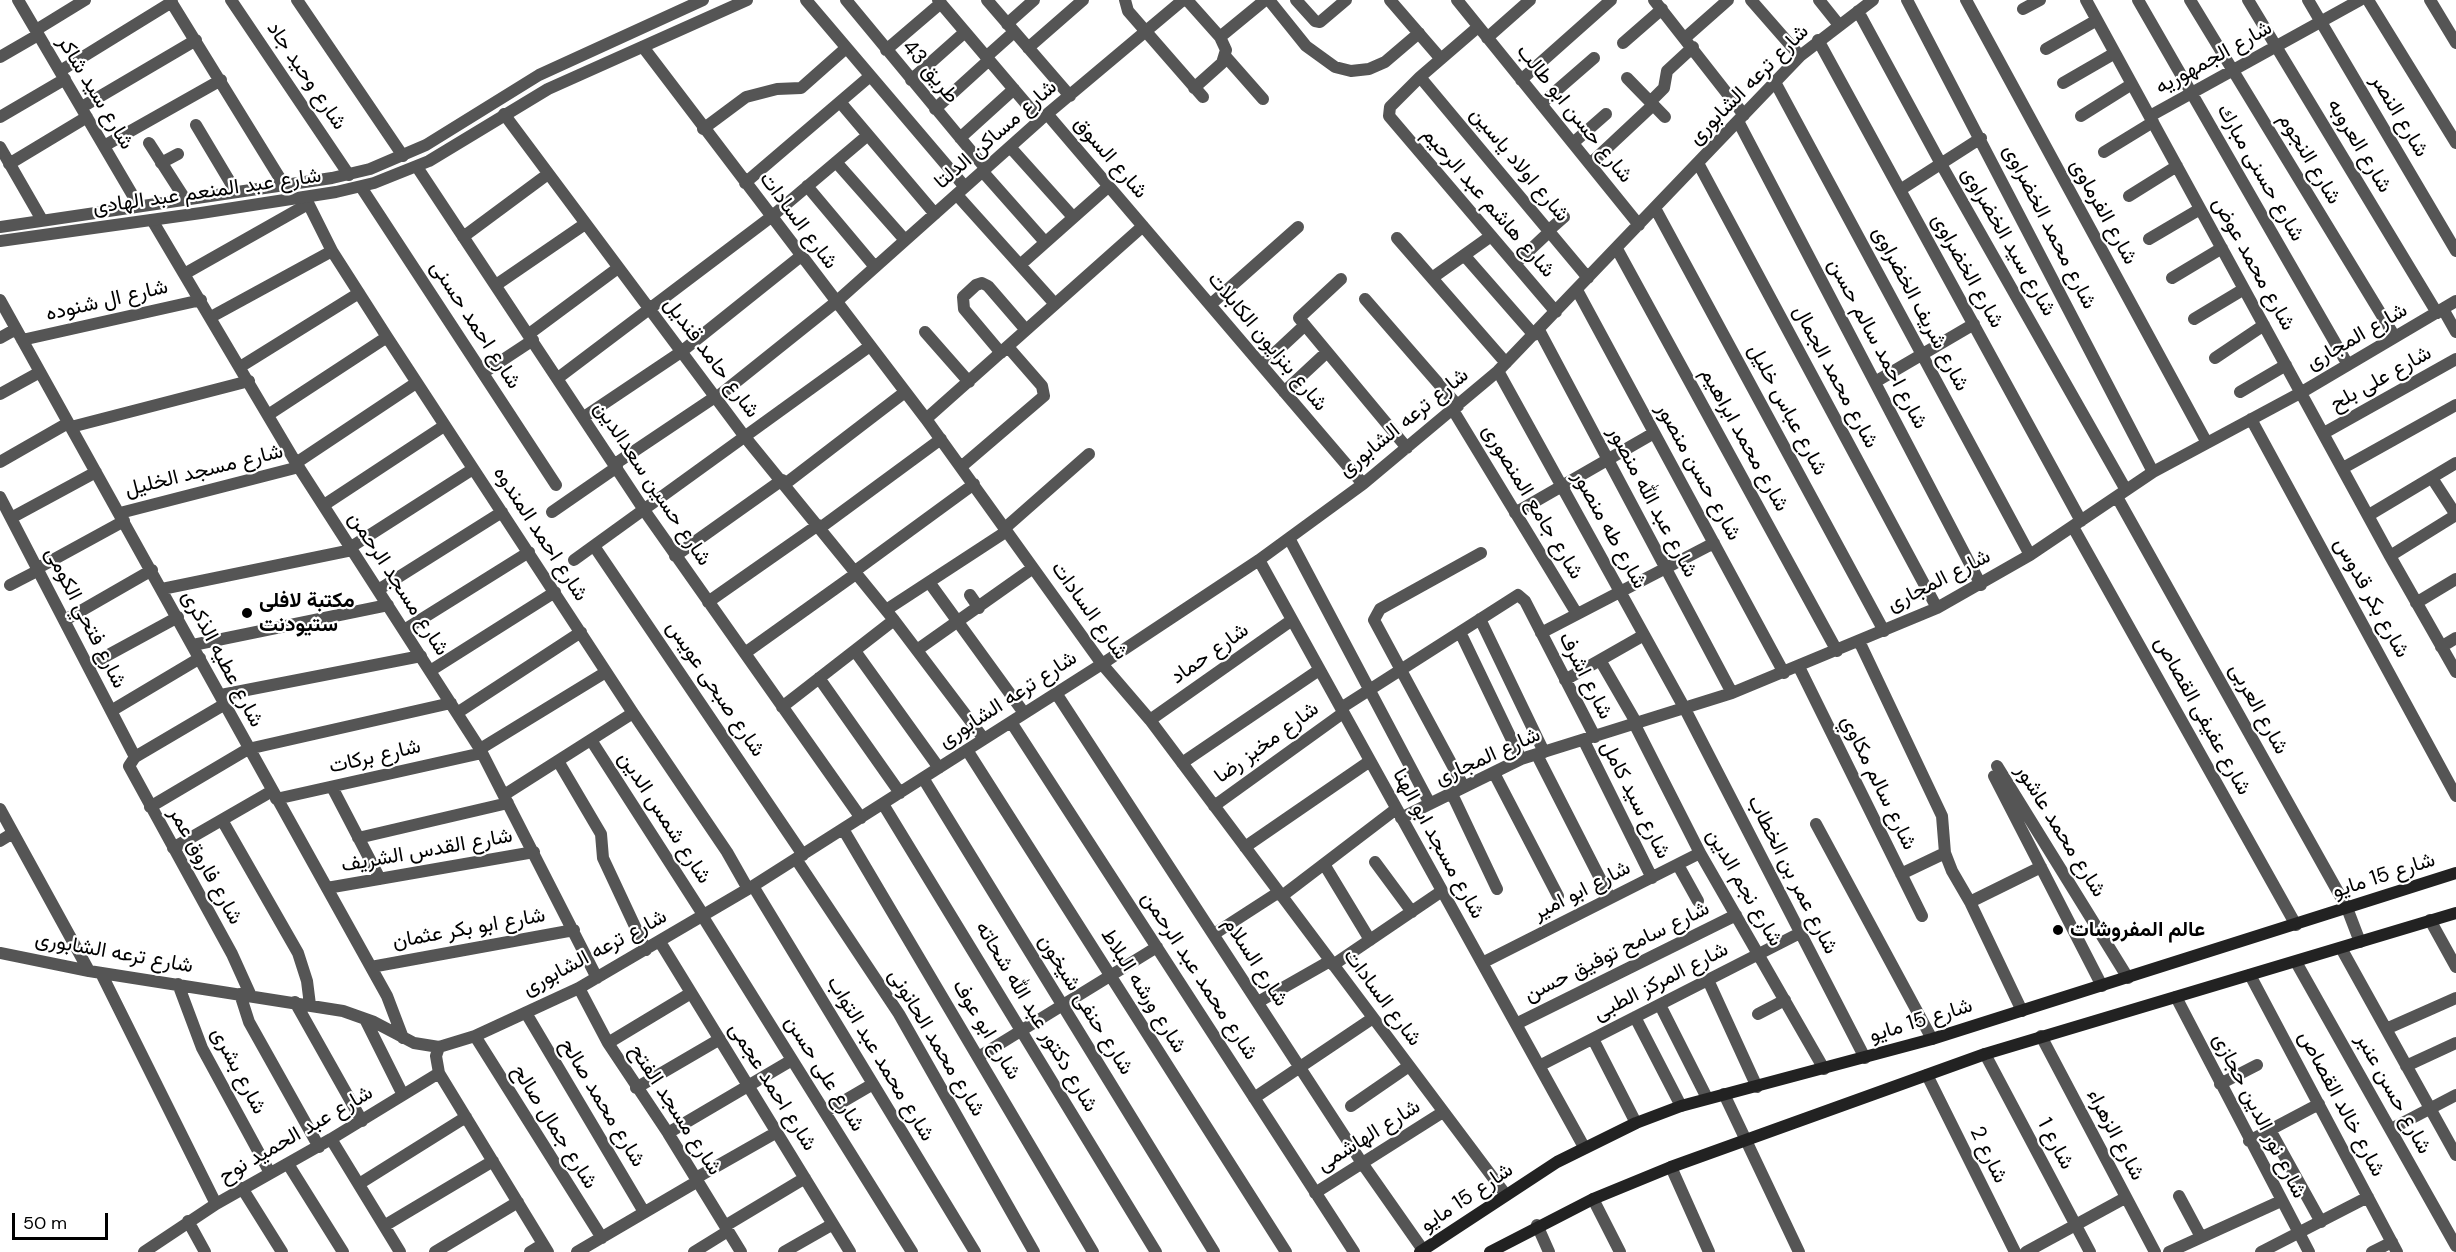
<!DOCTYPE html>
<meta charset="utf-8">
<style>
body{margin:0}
#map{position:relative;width:2456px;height:1252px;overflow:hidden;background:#fff;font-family:"DM Sans",sans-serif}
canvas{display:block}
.scale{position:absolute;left:12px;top:1213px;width:96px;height:27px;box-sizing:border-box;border:3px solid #000;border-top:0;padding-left:8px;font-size:18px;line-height:21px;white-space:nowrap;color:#000;-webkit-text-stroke:4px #fff;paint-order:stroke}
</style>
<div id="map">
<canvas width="2456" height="1252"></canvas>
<div class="scale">50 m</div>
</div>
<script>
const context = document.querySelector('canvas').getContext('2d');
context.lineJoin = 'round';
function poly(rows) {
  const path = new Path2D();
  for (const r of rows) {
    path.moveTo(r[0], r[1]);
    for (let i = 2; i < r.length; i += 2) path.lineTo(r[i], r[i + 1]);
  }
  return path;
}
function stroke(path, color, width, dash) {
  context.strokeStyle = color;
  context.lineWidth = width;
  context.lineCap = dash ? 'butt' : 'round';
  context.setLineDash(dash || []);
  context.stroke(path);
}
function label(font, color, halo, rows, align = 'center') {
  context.font = font + ' "DM Sans",Vazirmatn,sans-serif';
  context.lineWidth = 4.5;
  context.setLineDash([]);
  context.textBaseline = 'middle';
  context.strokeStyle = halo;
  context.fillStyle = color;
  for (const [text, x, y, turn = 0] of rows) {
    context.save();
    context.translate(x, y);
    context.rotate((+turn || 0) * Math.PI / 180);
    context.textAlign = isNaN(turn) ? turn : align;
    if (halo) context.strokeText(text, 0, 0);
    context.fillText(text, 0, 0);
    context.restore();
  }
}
stroke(poly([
 [18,0,139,206],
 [170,0,284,185],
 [231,0,349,175],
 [297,0,403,156],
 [806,0,965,187],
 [846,0,986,169],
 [938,0,1040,120],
 [987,0,1070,96],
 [1125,0,1128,11,1203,97],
 [1187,0,1220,37,1226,50,1222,63,1194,88],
 [1269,0,1306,46,1335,67,1351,71,1369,69,1385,62,1419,33],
 [1296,0,1315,21,1320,22,1346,0],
 [1390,0,1441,59],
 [1457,0,1639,225],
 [1654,0,1744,115],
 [1751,0,1800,56],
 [1819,0,1839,25],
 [1907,0,2153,472],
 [1966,0,2207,443],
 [2086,0,2390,556,2456,672],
 [2138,0,2348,365],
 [2190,0,2395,337],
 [2248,0,2437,313],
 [2308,0,2456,251],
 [2368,0,2456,143],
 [2430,0,2456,43],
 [2023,9,2040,0],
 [1858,11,1941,164,2126,490],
 [1007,24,1034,0],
 [1478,27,1420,77,1390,107,1389,116,1556,312],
 [36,30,85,0],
 [1220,37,1265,0],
 [1487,38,1530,0],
 [1685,38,1728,0],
 [1818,40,2081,521],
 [1623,43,1662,9],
 [643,47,926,419,1102,664,1150,720,1506,1195],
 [1028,48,1083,0],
 [2046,49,2097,20],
 [886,50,941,3],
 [0,57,38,35],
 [986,57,1014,32],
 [1226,57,1263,99],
 [60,71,172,2],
 [1420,77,1588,278],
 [1627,78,1665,117],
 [911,80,965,32],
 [1521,80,1611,0],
 [1775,82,2030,555],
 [2063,83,2115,53],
 [840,102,935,214],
 [1650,102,1664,88,1667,71,1693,47],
 [1541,104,1594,58],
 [82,107,196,40],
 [935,109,989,60],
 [504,114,745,437,894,620,984,739],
 [1048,115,1363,484],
 [2081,116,2132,84],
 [2150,116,2360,0],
 [0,117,65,79],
 [1738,121,1981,585],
 [196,125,236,192],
 [703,129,746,97,777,89,801,88,845,49],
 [960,138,1014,89],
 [149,143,185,199],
 [1573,143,1606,114],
 [104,146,221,80],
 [0,147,42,220],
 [1010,147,1073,217],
 [2104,152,2153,122],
 [836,162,905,240],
 [161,163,178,154],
 [1698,163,1937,608],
 [9,164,87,117],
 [1590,164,1653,105],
 [417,167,644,510,861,818],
 [983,172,1045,242],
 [745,183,869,77],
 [807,186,875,267],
 [361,187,556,485],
 [1900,190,1981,138],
 [957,195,1055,304],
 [2129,196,2177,166],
 [305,197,332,251,387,337,633,713,727,852,748,889],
 [1655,208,1884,631],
 [152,220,296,463,480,749,597,978],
 [1548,231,1564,217],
 [463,237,548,174],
 [1397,238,1506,363],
 [2149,239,2200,209],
 [1617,249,1837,651],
 [1464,255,1534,335],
 [1515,264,1549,232],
 [1020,265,1109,186],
 [186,273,308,204],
 [1432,278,1491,236],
 [2172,278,2222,248],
 [1341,279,1299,318,1407,448],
 [496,285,585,224],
 [1577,290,1784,673],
 [1365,299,1458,406],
 [0,300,387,996,403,1038],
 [1210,305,1298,227],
 [2443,309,2456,332],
 [211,317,332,251],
 [2194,319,2244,289],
 [1539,330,1732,693],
 [925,332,969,382],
 [529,334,618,268],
 [0,338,16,329],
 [22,340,201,300],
 [1001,353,964,309,963,297,976,285,982,283,988,286,1026,330],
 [2215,358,2264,325],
 [1262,365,1305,325],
 [240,367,359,293],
 [1498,371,1685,709,1865,1058],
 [483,373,533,340],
 [558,378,771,217,868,135],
 [1875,382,1974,324],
 [1284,392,1327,352],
 [2240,392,2286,365],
 [0,394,40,372],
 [716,398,836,302,1040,120,1183,0],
 [1453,410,1577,614],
 [268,415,387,337],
 [584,417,681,352,801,256],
 [926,419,1143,226],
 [2251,419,2456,796],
 [71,427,249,381],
 [2324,433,2456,359],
 [0,462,68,423],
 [296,463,416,383],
 [615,464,715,397],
 [961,467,1044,396,1042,386,1008,347],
 [2343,468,2456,405],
 [2432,478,2456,515],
 [785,484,905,392],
 [0,497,135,757],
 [2117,497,2347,908,2360,942],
 [324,505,444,426],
 [552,512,617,467],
 [120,513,299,467],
 [1515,513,1654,433],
 [2369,515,2456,463],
 [11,518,96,472],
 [2073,527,2296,925],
 [820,528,941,439],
 [1005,528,1089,454],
 [1289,538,1430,804],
 [594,546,803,855],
 [351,547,473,469],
 [675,556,782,480],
 [2390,556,2456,515],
 [574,560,870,346],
 [1259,560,1584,1147],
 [38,568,124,521],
 [855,571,974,484],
 [929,582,1024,713],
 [10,585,39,570],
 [162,589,352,550],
 [378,590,502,512],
 [970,595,979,608],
 [708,602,818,525],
 [2416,603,2456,579],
 [886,610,1007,531],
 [1480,619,1544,752],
 [65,620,152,570],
 [404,630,529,552],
 [1460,632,1521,759],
 [1541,633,1714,543],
 [1859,641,1942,816,1945,853,1952,871,1970,902,2022,1011],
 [193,645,388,605],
 [2441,647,2456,638],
 [917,650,1033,568],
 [855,651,939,768],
 [745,653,857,573],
 [1600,660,1637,724],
 [88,666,178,617],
 [1799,667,1922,916],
 [430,671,555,592],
 [819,678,900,793],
 [1565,680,1644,635],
 [1056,693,1362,1163,1423,1250],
 [221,695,421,656],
 [225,704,135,757,129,766,232,954,251,996],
 [782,707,894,620],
 [1341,708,1518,595,1525,601,1595,737],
 [111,711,200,658],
 [457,713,581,632],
 [1150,720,1292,620],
 [1011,722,1354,1252],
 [1635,725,1700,853,1824,1069],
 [591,740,704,916],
 [1584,741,1652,878],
 [480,749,606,672],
 [967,750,1286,1252],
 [1537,755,1610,898],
 [558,761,601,834,603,858,646,950],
 [1182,763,1319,670],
 [1997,766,2128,978],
 [1494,773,1558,896],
 [1994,776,2102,986],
 [923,778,1214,1252],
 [332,787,380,879],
 [1464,787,1374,620,1380,609,1481,553],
 [1452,794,1497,889],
 [504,795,633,713],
 [276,799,482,753],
 [883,804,1156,1252],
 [1214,806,1343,713],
 [150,807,248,749,451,703],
 [0,809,89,971],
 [1401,818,1521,759,1732,693,1937,608,2030,555,2153,472,2302,392,2456,301],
 [222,820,298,953,307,981,310,1005],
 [1816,824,1932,1039],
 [843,829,1093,1252],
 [358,838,508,803],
 [0,841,13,833],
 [1245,847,1370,761],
 [173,848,272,791],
 [796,859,899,1014,1034,1252],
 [1375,862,1412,912],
 [1324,864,1370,940],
 [1678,865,1698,901],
 [1901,874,1945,853],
 [753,886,975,1252],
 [327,888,534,852],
 [1282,896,1396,809],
 [1970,902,2041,867],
 [703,917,912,1252],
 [2430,920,2456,967],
 [1214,934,1279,892],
 [660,942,850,1252],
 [2341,948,2456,1155],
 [0,953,89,971,343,1011,374,1022,414,1043,439,1047,475,1036,579,988,753,886,1102,664,1259,560,1363,484,1498,371,1800,56,1873,0],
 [2296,962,2456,1246],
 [1482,963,1700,853],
 [1333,965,1442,891],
 [371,967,574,930],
 [101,973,216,1204],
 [2250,975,2397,1252],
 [1708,980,1757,1087],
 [178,984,202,1048,270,1173],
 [579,988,608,1043,668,1133,741,1252],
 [240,994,249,1022,319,1147],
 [2176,997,2309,1252],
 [295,1002,362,1121],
 [1258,1002,1330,961],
 [1660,1005,1707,1098],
 [526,1013,644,1212],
 [1758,1014,1785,1000],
 [1635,1017,1681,1106],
 [365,1019,403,1095],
 [1516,1024,1736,915],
 [2386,1029,2456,998],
 [475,1036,602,1238],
 [2041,1036,2155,1252],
 [1593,1039,1636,1123],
 [608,1043,691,993],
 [439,1047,436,1056,439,1073,548,1252],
 [1985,1054,2090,1252],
 [980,1056,1157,947],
 [1539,1066,1800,933],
 [2406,1066,2456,1043],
 [1927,1075,2015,1252],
 [2220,1084,2257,1065],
 [636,1088,720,1039],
 [1724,1094,1799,1252],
 [1254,1098,1373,1018],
 [1351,1106,1409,1066],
 [825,1112,873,1084],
 [2391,1129,2456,1095],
 [2270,1130,2321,1222],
 [668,1133,792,1060],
 [331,1139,400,1252],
 [2249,1141,2319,1104],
 [288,1164,343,1252],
 [1671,1167,1709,1252],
 [696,1178,777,1132],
 [359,1184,466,1117],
 [242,1188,282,1252],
 [1315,1193,1443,1112],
 [2179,1196,2201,1237],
 [1593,1199,1620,1252],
 [188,1221,205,1252],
 [1537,1225,1549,1252],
 [384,1226,493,1161],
 [725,1226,805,1178],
 [144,1252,216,1204,331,1139,439,1073],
 [435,1252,518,1202],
 [530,1252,543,1244],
 [577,1252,698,1181],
 [694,1252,728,1231],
 [784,1252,833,1224],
 [2026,1252,2125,1198],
 [2169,1252,2281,1201],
 [2261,1252,2368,1197],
 [2372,1252,2392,1242]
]), '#555', 12);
stroke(poly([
 [0,227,332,178,370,169,426,145,539,75,703,0],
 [0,241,201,213,336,192,374,183,429,161,548,89,747,0]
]), '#555', 12);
stroke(poly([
 [1420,1252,1557,1162,1636,1123,1681,1106,1932,1039,2456,873],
 [1490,1252,1593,1199,1671,1167,1985,1054,2456,913]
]), '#222', 12);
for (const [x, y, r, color] of [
 [247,613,6,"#000"],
 [2058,930,6,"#000"]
]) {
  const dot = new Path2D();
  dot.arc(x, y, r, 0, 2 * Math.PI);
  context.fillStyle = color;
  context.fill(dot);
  stroke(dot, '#fff', 2);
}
label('21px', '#000', '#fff', [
 ["شارع الجمهوريه",2214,58,-29],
 ["طريق 43",930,72,50],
 ["شارع وحيد جاد",306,76,56],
 ["شارع ترعه الشابورى",1749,85,-45],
 ["شارع سيد شاكر",95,93,59],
 ["شارع حسن ابو طالب",1574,114,51],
 ["شارع النصر",2399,116,59],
 ["شارع مساكن الدلتا",996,135,-41],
 ["شارع العروبه",2359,146,59],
 ["شارع السوق",1110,158,49],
 ["شارع النجوم",2309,159,59],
 ["شارع اولاد ياسين",1519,165,50],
 ["شارع حسنى مبارك",2260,173,60],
 ["شارع عبد المنعم عبد الهادى",207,192,-8],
 ["شارع هاشم عبد الرحيم",1488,203,49],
 ["شارع الفرماوى",2103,212,61],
 ["شارع السادات",798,221,53],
 ["شارع محمد الخضراوى",2049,227,63],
 ["شارع سيد الخضراوى",2008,242,60],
 ["شارع محمد عوض",2253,264,61],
 ["شارع الخضراوى",1967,271,61],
 ["شارع ال شنوده",107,301,-13],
 ["شارع شريف الخضراوى",1920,309,62],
 ["شارع احمد حسنى",475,325,57],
 ["شارع المجارى",2357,337,-30],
 ["شارع بنزايون الكابلات",1267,342,50],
 ["شارع احمد سالم حسن",1877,344,62],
 ["شارع حامد قنديل",711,358,53],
 ["شارع محمد الجمال",1835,377,62],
 ["شارع على بلح",2381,379,-29],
 ["شارع عباس خليل",1787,410,62],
 ["شارع ترعه الشابورى",1404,423,-39],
 ["شارع محمد ابراهيم",1744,440,61],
 ["شارع مسجد الخليل",204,471,-14],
 ["شارع حسن منصور",1698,472,61],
 ["شارع حسين سعدالدين",652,484,56],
 ["شارع جامع المنصورى",1532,502,59],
 ["شارع عبد الله منصور",1652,502,62],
 ["شارع طه منصور",1609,530,61],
 ["شارع احمد المندوه",540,534,57],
 ["شارع المجارى",1939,581,-27],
 ["شارع مسجد الرحمن",398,584,57],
 ["شارع بكر قدوس",2371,598,61],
 ["شارع السادات",1089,611,54],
 ["شارع فتحي الكومى",85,618,63],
 ["شارع حماد",1210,654,-35],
 ["شارع عطيه الذكرى",222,659,62],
 ["شارع اشرف",1585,676,63],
 ["شارع صبحى عويس",715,689,56],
 ["شارع ترعه الشابورى",1008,700,-33],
 ["شارع العربى",2258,709,61],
 ["شارع عفيفى القصاص",2202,716,61],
 ["شارع مخبز رضا",1267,743,-36],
 ["شارع بركات",375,757,-13],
 ["شارع المجارى",1488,757,-24],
 ["شارع سالم مكاوي",1878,783,64],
 ["شارع سيد كامل",1635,800,63],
 ["شارع شمس الدين",664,818,57],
 ["شارع محمد عاشور",2060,831,58],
 ["شارع مسجد ابو الهنا",1438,844,61],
 ["شارع القدس الشريف",427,851,-10],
 ["شارع فاروق عمر",205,866,61],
 ["شارع عمر بن الخطاب",1792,875,63],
 ["شارع 15 مايو",2384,876,-18],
 ["شارع نجم الدين",1744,888,60],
 ["شارع ابو امير",1582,891,-27],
 ["شارع ابو بكر عثمان",469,929,-10],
 ["شارع سامح توفيق حسن",1617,952,-26],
 ["شارع ترعه الشابورى",114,953,10],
 ["شارع ترعه الشابورى",595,953,-28],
 ["شارع السلام",1255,962,57],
 ["شارع محمد عبد الرحمن",1199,976,57],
 ["شارع المركز الطبى",1661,982,-27],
 ["شارع ورشه البلاط",1143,991,58],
 ["شارع السادات",1382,998,53],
 ["شارع حنفى شيخون",1085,1005,58],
 ["شارع دكتور عبد الله شحاته",1036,1017,59],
 ["شارع 15 مايو",1921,1021,-17],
 ["شارع ابو عوف",986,1030,59],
 ["شارع محمد الحانونى",936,1043,59],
 ["شارع محمد عبد التواب",880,1059,59],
 ["شارع بشرى",238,1071,62],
 ["شارع على حسن",824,1074,58],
 ["شارع احمد عجمى",772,1087,58],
 ["شارع حسن عنبر",2393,1094,61],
 ["شارع محمد صالح",602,1103,59],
 ["شارع خالد القصاص",2341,1104,62],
 ["شارع مسجد الفتح",675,1110,57],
 ["شارع نور الدين حجازى",2259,1116,63],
 ["شارع جمال صالح",554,1127,58],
 ["شارع عبد الحميد نوح",296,1135,-30],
 ["شارع الزهراء",2115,1135,62],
 ["شارع الهاشمى",1369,1136,-32],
 ["شارع 1",2055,1144,62],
 ["شارع 2",1988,1155,64],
 ["شارع 15 مايو",1467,1198,-34]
]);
label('bold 21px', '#000', '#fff', [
 ["مكتبة لافلى",259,601],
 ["ستيودنت",259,625],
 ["عالم المفروشات",2070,930]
], 'left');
</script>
